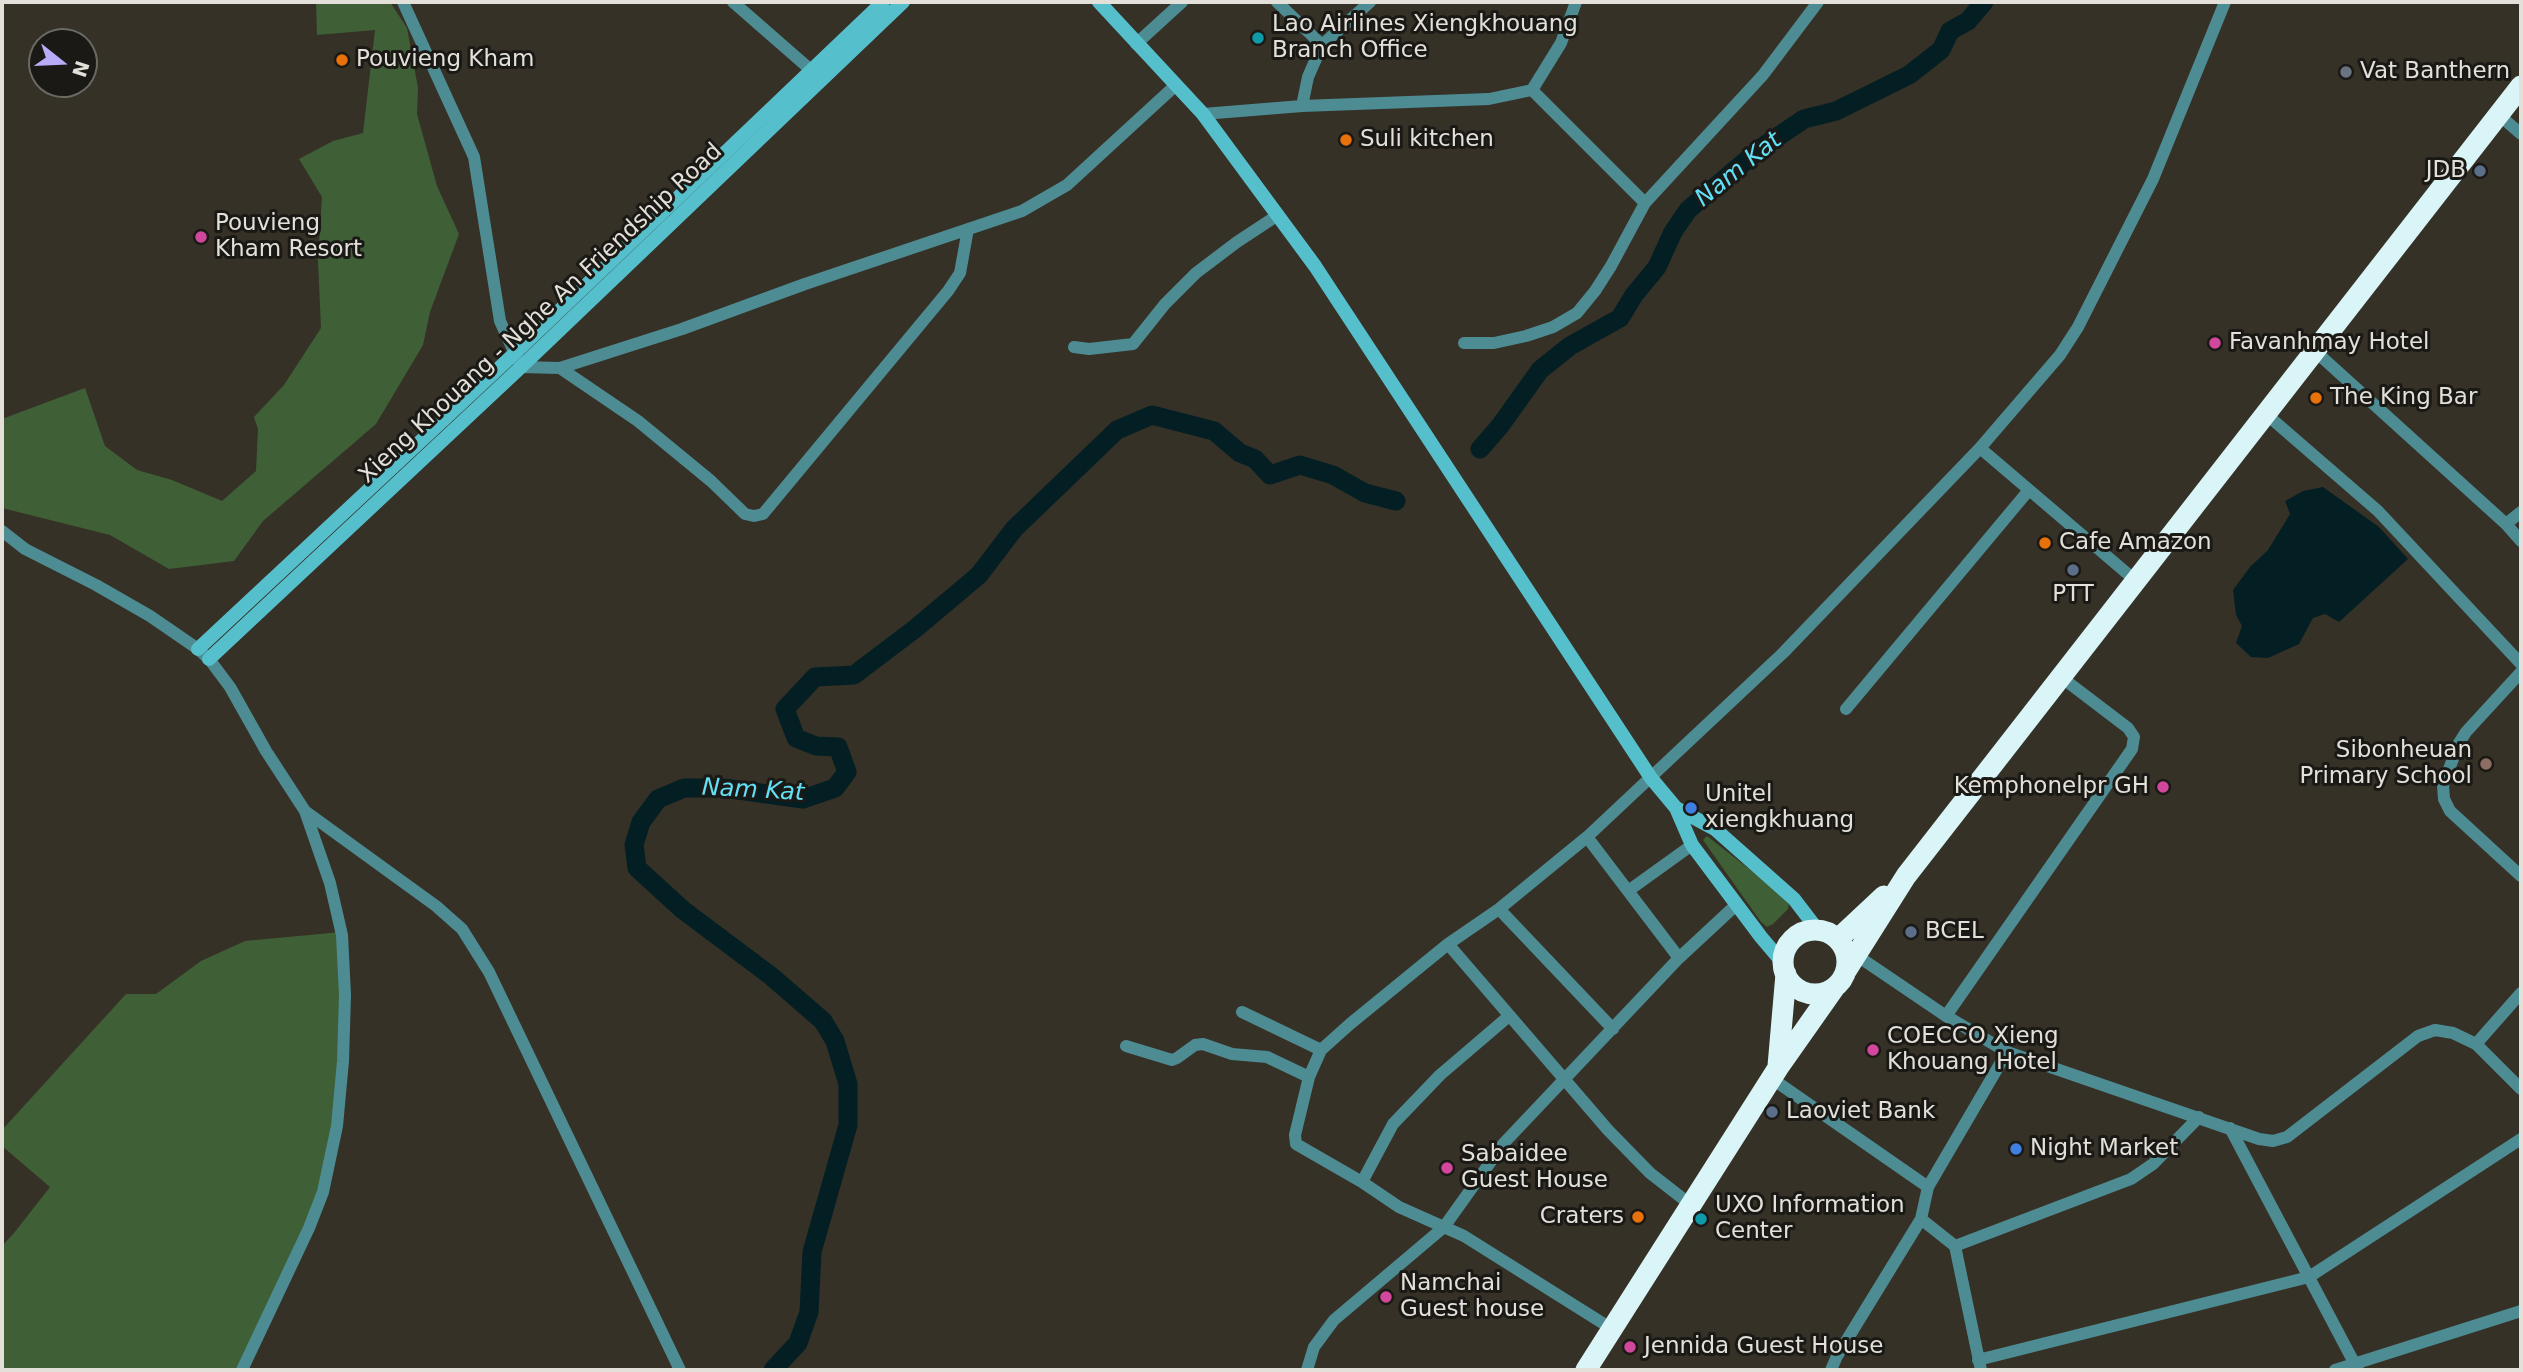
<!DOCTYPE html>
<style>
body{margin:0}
#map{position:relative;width:2523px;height:1372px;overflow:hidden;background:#363127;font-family:"DejaVu Sans",sans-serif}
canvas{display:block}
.frame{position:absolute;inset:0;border:4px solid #e3e0d9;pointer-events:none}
.north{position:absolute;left:28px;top:28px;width:70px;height:70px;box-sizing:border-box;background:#1b1915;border:2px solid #6b6963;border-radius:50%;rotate:108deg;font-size:19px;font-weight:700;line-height:28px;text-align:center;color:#e3e0d9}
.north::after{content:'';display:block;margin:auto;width:24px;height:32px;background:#b8abf7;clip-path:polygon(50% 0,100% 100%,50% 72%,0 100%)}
</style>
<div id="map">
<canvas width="2523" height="1372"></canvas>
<div class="frame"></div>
<div class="north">N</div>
</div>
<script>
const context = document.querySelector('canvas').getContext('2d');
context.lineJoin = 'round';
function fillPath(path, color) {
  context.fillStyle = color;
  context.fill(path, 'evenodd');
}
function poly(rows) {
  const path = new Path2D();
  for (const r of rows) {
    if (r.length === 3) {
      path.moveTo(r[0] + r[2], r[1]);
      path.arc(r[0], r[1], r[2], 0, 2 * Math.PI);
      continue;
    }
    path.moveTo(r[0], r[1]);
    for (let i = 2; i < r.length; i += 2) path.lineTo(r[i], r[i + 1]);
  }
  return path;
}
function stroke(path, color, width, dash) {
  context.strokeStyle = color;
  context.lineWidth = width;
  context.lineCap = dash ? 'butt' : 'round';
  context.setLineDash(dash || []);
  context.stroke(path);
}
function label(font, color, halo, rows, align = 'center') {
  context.font = font + ' "DejaVu Sans",sans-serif';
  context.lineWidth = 6;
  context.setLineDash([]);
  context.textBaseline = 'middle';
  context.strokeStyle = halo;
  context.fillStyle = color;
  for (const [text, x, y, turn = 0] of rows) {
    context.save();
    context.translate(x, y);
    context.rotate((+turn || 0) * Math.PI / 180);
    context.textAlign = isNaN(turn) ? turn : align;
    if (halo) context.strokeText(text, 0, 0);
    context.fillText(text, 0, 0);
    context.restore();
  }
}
fillPath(poly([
 [316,2,390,2,407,28,418,88,417,114,437,186,459,234,430,312,423,345,376,424,263,521,234,561,169,569,110,535,2,508,2,419,85,388,105,446,137,470,172,480,222,501,256,471,258,429,254,417,284,385,321,328,318,261,322,197,299,159,333,141,363,133,375,30,317,35],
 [1707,836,1785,897,1789,903,1788,909,1773,924,1767,927,1761,922,1703,840],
 [341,932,343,1061,323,1192,242,1370,2,1370,2,1246,14,1233,50,1187,2,1146,2,1130,126,994,156,994,201,961,245,941]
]), '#3f5f36');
fillPath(poly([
 [2323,487,2379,527,2408,559,2339,622,2325,614,2313,618,2299,644,2268,658,2251,657,2236,643,2242,626,2236,615,2233,590,2250,567,2268,550,2290,514,2285,501,2303,491]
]), '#041f23');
stroke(poly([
 [1480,449,1500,426,1540,370,1570,346,1620,318,1634,295,1657,267,1673,232,1688,210,1761,148,1804,119,1836,111,1909,75,1941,50,1950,31,1968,21,1984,2],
 [773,1370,798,1343,809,1312,812,1252,848,1125,848,1084,835,1041,823,1021,771,976,683,910,637,868,634,845,641,822,658,799,684,788,724,788,803,799,835,788,847,772,838,747,816,746,796,738,785,709,815,677,854,675,916,628,979,575,1014,529,1117,430,1152,415,1214,431,1240,453,1255,459,1270,475,1300,465,1333,475,1365,493,1396,501]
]), '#041f23', 19);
stroke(poly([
 [403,2,474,157,500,321,521,367,560,368,682,329,805,284,1022,211,1067,185,1176,85],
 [733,2,812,71],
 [1277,2,1322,45],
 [1136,44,1182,2],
 [1532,90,1645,203],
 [1302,106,1308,77,1322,45,1370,2],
 [1203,114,1302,106,1489,99,1532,90,1561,43,1576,2],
 [2499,115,2521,134],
 [1464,343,1494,343,1526,336,1553,327,1577,313,1595,291,1611,266,1645,203,1763,75,1818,2],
 [1074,347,1089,349,1133,344,1165,304,1196,273,1237,242,1278,215],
 [2315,351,2506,524,2521,541],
 [560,368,638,421,711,481,745,514,754,516,763,514,948,291,960,273,968,229],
 [2266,414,2378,511,2521,664],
 [1980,448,2136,581],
 [2506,524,2521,512],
 [2,531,25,549,96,585,150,616,198,649,209,659,230,687,266,751,305,811,436,906,462,929,489,972,680,1370],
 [2521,672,2466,732,2459,743,2443,785,2444,799,2450,811,2521,876],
 [1846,709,2029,490],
 [1587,837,1679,958],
 [1628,891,1692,845],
 [1499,909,1613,1029],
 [1448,944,1608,1130,1650,1173,1691,1205],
 [1856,955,1946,1016,2007,1052,2259,1139,2273,1141,2287,1137,2418,1036,2435,1030,2453,1033,2476,1044,2521,1089],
 [1242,1012,1321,1050],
 [1946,1016,2132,749,2134,737,2128,728,2061,677],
 [2476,1044,2521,993],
 [1126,1046,1172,1060,1177,1058,1195,1045,1203,1044,1232,1054,1267,1057,1309,1077],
 [1771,1078,1928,1187],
 [2230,1128,2358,1370],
 [1362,1182,1393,1124,1440,1075,1509,1016],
 [1921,1219,1955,1246,1981,1370],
 [1955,1246,2131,1179,2153,1164,2199,1117],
 [1612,1329,1464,1236,1399,1207,1362,1182,1296,1144,1295,1135,1309,1077,1321,1050,1350,1024,1448,944,1499,909,1587,837,1783,653,1980,448,2060,355,2078,327,2153,179,2225,2],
 [1978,1360,2309,1277,2521,1139],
 [242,1370,309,1228,323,1192,337,1126,343,1061,345,995,342,935,330,883,305,811],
 [1307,1370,1314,1347,1334,1320,1444,1227,1504,1143,1679,958,1736,905],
 [1831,1370,1837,1356,1921,1219,1928,1187,2007,1052],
 [2335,1370,2521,1311]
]), '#4e8c94', 12);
stroke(poly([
 [1099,2,1203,114,1315,266,1651,778,1676,808,1692,845,1761,937,1783,963],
 [198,649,514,354,883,2],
 [209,659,521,367,903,2],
 [1676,808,1715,829,1794,899,1817,929]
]), '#56bfcc', 14);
stroke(poly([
 [1815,962,32],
 [1838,939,1884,896],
 [1846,971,1906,876,2521,86],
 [1778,1066,1786,974],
 [1586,1370,1778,1068,1835,987]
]), '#daf5f8', 21);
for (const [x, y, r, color] of [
 [1258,38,7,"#0f9aa8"],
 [342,60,7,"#e8710a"],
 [2346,72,7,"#6b7280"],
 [1346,140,7,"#e8710a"],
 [2480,171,7,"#5c6f8a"],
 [201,237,7,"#d1479c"],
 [2215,343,7,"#d1479c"],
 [2316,398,7,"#e8710a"],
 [2045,543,7,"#e8710a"],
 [2073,570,7,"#5c6f8a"],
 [2486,764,7,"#8d6e63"],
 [2163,787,7,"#d1479c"],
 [1691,808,7,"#3f7fe0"],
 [1911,932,7,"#5c6f8a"],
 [1873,1050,7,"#d1479c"],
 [1772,1112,7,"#5c6f8a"],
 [2016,1149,7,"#3f7fe0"],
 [1447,1168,7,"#d1479c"],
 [1638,1217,7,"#e8710a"],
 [1701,1219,7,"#0f9aa8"],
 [1386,1297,7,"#d1479c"],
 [1630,1347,7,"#d1479c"]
]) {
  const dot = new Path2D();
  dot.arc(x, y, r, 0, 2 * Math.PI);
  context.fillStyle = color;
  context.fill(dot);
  stroke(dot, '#1b1915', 2.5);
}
label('23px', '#e3e0d9', '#1b1915', [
 ["Lao Airlines Xiengkhouang",1272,25],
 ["Branch Office",1272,51],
 ["Pouvieng Kham",356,60],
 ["Vat Banthern",2360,72],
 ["Suli kitchen",1360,140],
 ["JDB",2466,171,"right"],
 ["Pouvieng",215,224],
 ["Kham Resort",215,250],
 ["Favanhmay Hotel",2229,343],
 ["The King Bar",2330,398],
 ["Cafe Amazon",2059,543],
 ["PTT",2073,595,"center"],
 ["Sibonheuan",2472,751,"right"],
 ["Primary School",2472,777,"right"],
 ["Kemphonelpr GH",2149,787,"right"],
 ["Unitel",1705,795],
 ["xiengkhuang",1705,821],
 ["BCEL",1925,932],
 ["COECCO Xieng",1887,1037],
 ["Khouang Hotel",1887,1063],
 ["Laoviet Bank",1786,1112],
 ["Night Market",2030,1149],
 ["Sabaidee",1461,1155],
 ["Guest House",1461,1181],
 ["UXO Information",1715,1206],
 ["Center",1715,1232],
 ["Craters",1624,1217,"right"],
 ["Namchai",1400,1284],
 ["Guest house",1400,1310],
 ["Jennida Guest House",1644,1347]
], 'left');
label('23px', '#e3e0d9', '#1b1915', [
 ["Xieng Khouang - Nghe An Friendship Road",541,314,-43]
]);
label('italic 24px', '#63e0f6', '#1b1915', [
 ["Nam Kat",1739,170,-39],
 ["Nam Kat",753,791,3]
]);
</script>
